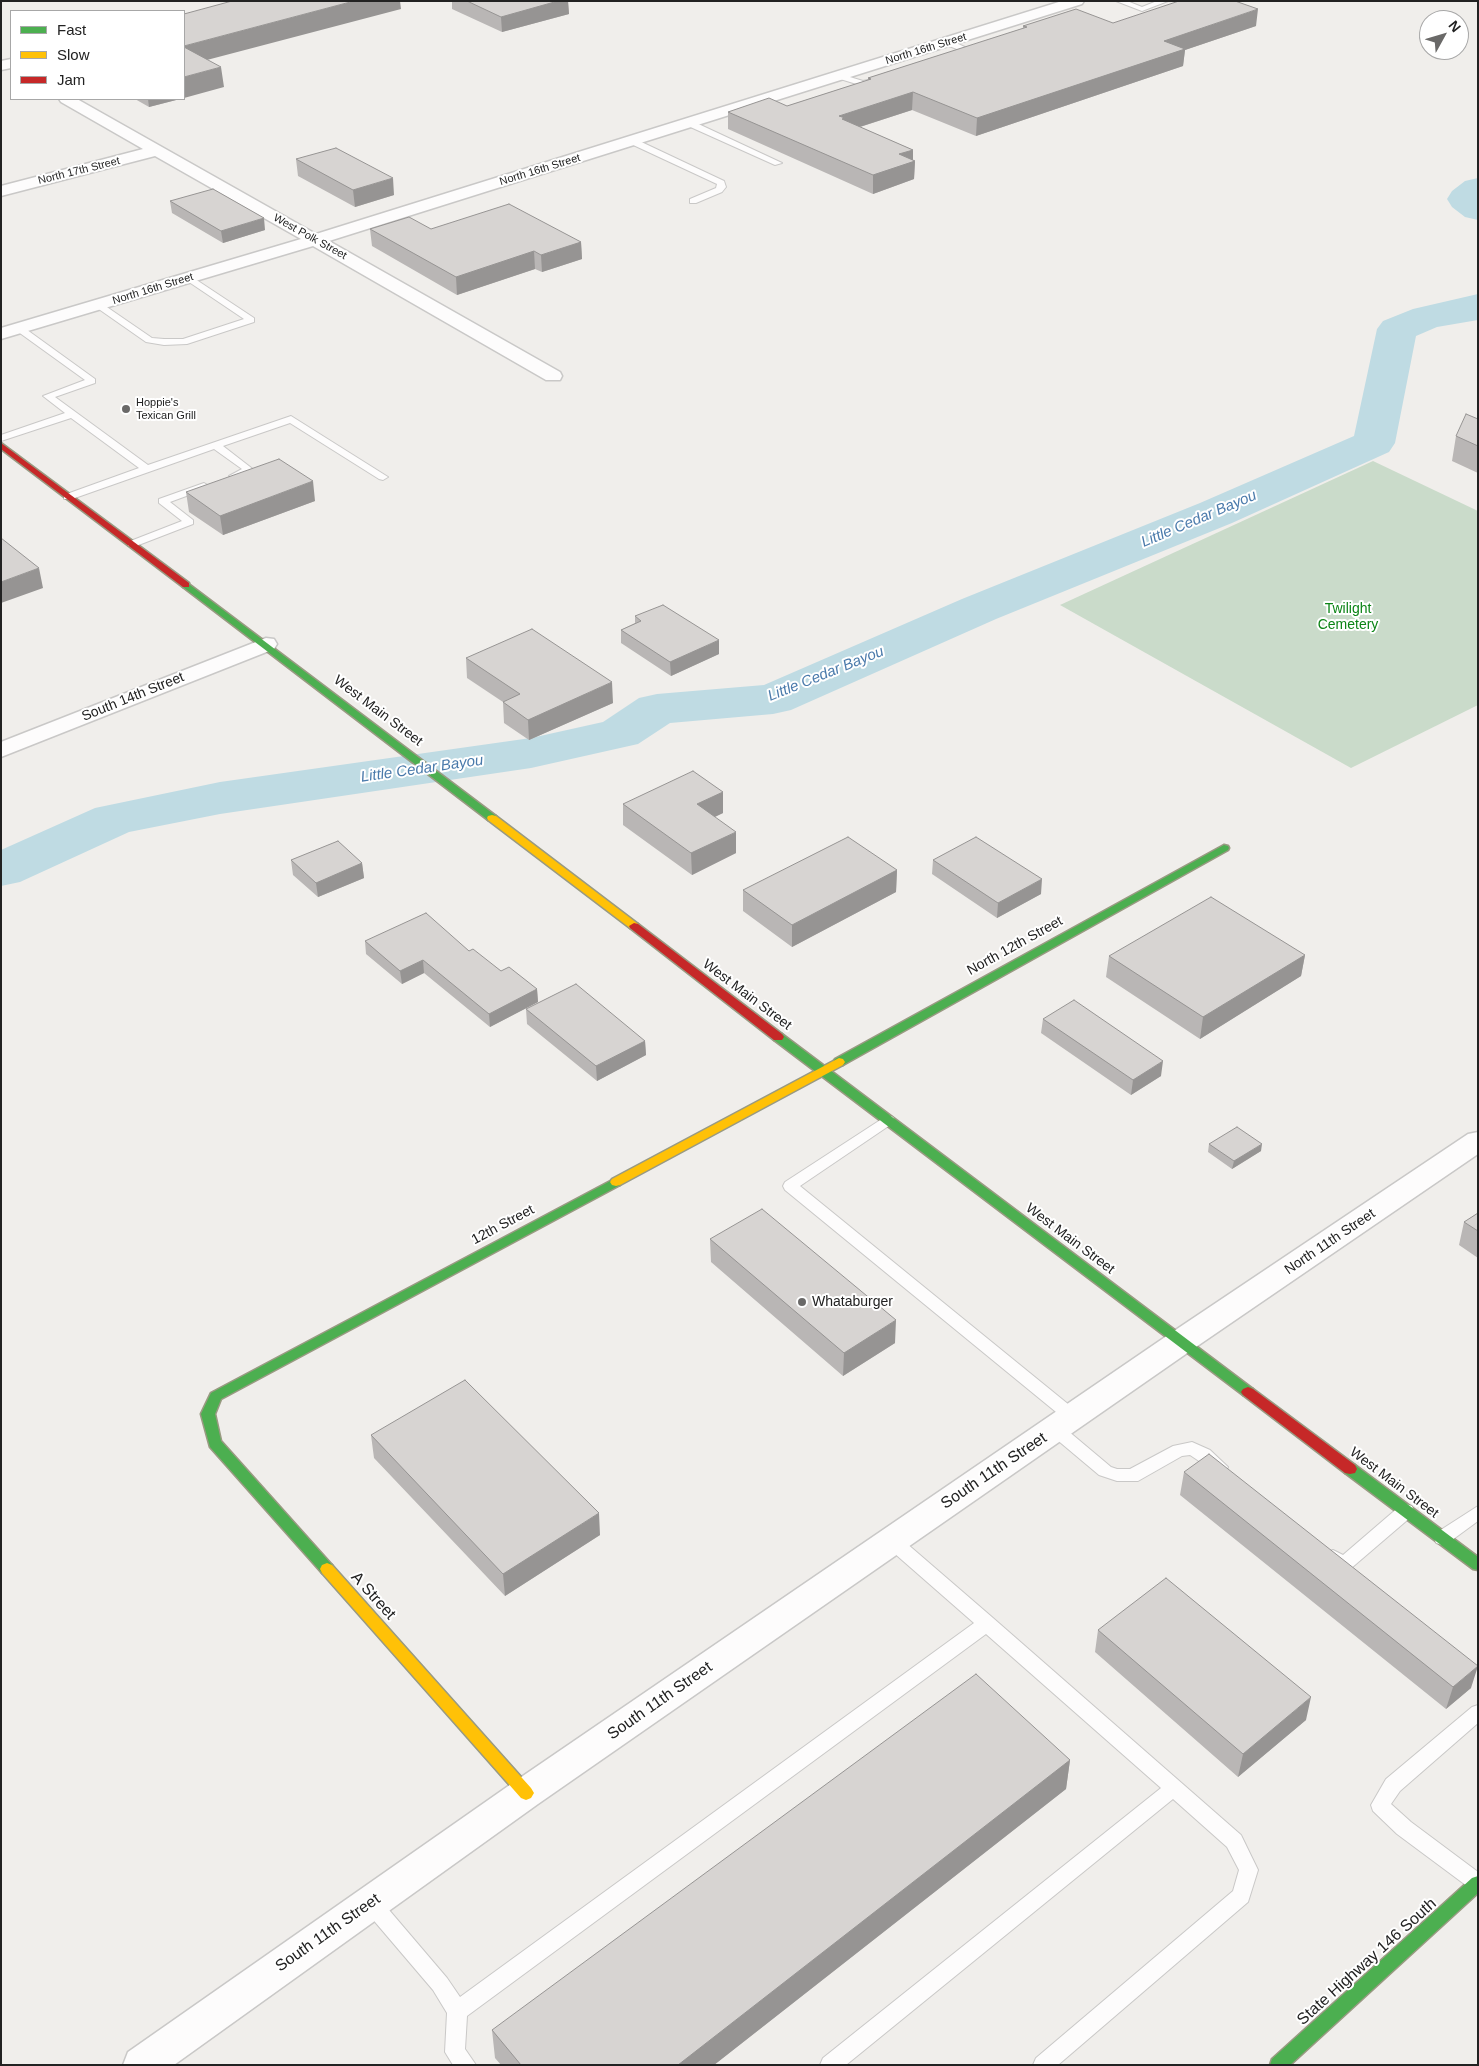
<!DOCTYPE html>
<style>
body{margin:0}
#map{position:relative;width:1479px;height:2066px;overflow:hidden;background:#f0eeeb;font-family:Helvetica,sans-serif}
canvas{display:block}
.frame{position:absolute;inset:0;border:2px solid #222;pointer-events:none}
.legend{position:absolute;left:10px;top:10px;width:175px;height:90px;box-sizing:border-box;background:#fff;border:1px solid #a7a7a7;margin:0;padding:6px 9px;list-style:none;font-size:15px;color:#222}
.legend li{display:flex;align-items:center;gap:10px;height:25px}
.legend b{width:25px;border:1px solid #a7a7a7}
.north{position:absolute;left:1419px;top:10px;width:50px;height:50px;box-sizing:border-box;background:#fff;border:1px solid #a7a7a7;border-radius:50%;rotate:51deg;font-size:14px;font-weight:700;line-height:20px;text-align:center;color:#222}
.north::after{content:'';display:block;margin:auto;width:18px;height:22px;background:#6a6968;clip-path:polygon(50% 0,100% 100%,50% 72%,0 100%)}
</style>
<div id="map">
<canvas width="1479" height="2066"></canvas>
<div class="frame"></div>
<ul class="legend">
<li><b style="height:6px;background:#4caf50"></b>Fast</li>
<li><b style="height:6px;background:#ffc107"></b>Slow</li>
<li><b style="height:6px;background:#c62828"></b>Jam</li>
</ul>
<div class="north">N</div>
</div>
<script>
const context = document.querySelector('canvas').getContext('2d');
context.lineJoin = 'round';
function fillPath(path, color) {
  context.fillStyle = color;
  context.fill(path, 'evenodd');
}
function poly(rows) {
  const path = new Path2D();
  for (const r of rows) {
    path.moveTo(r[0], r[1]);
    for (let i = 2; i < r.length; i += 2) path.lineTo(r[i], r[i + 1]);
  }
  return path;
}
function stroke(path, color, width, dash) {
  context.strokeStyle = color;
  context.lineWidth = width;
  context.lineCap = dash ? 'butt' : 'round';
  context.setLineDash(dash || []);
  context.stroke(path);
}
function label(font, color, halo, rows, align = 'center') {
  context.font = font + ' Helvetica,sans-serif';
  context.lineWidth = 4;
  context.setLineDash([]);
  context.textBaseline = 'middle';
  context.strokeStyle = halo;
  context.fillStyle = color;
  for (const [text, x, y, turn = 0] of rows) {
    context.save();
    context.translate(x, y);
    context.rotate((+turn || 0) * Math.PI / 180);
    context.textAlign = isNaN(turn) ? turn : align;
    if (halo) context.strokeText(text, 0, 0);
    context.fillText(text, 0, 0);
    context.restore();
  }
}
fillPath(poly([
 [1373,461,1478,511,1478,705,1351,768,1060,605]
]), '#cadbca');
fillPath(poly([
 [1478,178,1478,220,1465,217,1452,207,1447,199,1452,191,1465,181,1478,178],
 [1478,294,1478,320,1437,327,1416,336,1395,443,1389,452,1232,523,996,619,791,710,773,714,670,723,638,744,531,768,220,814,129,832,20,882,1,886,1,850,95,808,220,782,531,738,603,722,639,698,657,694,764,685,962,599,1200,503,1354,436,1377,329,1383,321,1413,309,1478,294]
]), '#bfdbe3');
const lane = poly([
 [1116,1,1127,1,1142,7,1157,1,1168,1,1142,11,1116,1],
 [944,40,950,40,973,51,957,56,957,52,962,51,944,44,944,40],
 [840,74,863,81,877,78,881,80,863,86,837,78,836,76,840,74],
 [686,121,692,121,782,163,775,165,686,125,686,121],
 [629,139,635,139,724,181,726,187,722,192,696,203,690,203,690,199,716,188,717,184,629,143,629,139],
 [189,275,254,318,254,322,187,344,164,345,146,342,93,305,101,303,152,338,164,339,183,339,244,319,186,280,186,276,189,275],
 [17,327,23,327,95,379,95,383,55,397,148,465,291,416,388,477,383,480,379,479,290,423,223,446,254,470,238,478,234,479,229,476,242,469,214,449,72,499,64,499,64,495,139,468,71,418,1,441,1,435,65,413,43,396,85,380,17,331,17,327],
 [204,483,209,486,208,488,170,502,193,520,193,524,136,546,128,546,128,542,182,521,159,503,159,499,204,483],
 [888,1115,893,1117,895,1120,893,1123,800,1186,1079,1413,1081,1417,1079,1421,1073,1423,1067,1421,785,1190,783,1186,785,1182,888,1115],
 [1055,1423,1061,1425,1111,1467,1117,1469,1130,1469,1173,1446,1192,1442,1210,1450,1228,1467,1226,1471,1220,1473,1214,1471,1190,1455,1182,1456,1138,1481,1117,1481,1099,1475,1049,1433,1047,1429,1049,1425,1055,1423],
 [1406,1504,1412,1506,1414,1511,1412,1516,1349,1570,1343,1572,1337,1570,1327,1562,1324,1557,1327,1552,1333,1550,1343,1555,1400,1506,1406,1504],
 [1478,1506,1478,1521,1448,1543,1442,1545,1436,1543,1434,1538,1436,1533,1478,1506],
 [892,1534,898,1536,993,1618,1241,1835,1258,1870,1248,1902,1058,2065,1033,2065,1036,2058,1233,1891,1239,1870,1227,1847,1173,1799,846,2065,820,2065,823,2058,1161,1788,986,1634,467,2016,465,2049,476,2065,453,2065,445,2052,447,2013,433,1990,364,1909,361,1903,364,1897,371,1894,378,1897,447,1978,460,1997,974,1623,886,1546,884,1541,886,1536,892,1534],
 [1478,1705,1478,1723,1400,1791,1391,1804,1411,1822,1478,1872,1478,1891,1471,1889,1397,1834,1373,1811,1371,1805,1386,1779,1472,1707,1478,1705]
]);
const street = poly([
 [1062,1,1084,1,1082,4,329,241,560,372,562,376,560,380,546,380,313,246,1,339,1,328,301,239,155,156,1,196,1,186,143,149,61,102,59,99,77,99,316,234,1062,1],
 [11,59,11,68,1,70,1,61,11,59],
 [266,638,274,639,277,644,274,649,1,757,1,742,266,638],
 [1478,1132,1478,1154,1193,1349,538,1804,174,2065,123,2065,128,2052,514,1782,1171,1333,1468,1134,1478,1132]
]);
const fast = poly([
 [186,582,496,816,497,818,496,820,488,820,183,587,182,585,186,582],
 [1224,845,1228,846,1229,848,1228,850,843,1065,839,1066,833,1062,835,1059,1224,845],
 [778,1033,782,1034,1253,1389,1255,1392,1253,1395,1248,1397,1243,1395,774,1040,772,1037,778,1033],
 [616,1178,620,1179,622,1182,620,1185,221,1399,215,1414,221,1441,332,1565,334,1569,332,1573,327,1575,322,1573,210,1447,201,1414,211,1393,616,1178],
 [1350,1464,1355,1465,1478,1557,1478,1570,1473,1569,1345,1473,1343,1469,1345,1465,1350,1464],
 [1478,1876,1478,1893,1290,2065,1270,2065,1272,2059,1472,1878,1478,1876]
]);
const slow = poly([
 [492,815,496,816,638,924,639,926,638,928,630,928,488,820,487,818,488,816,492,815],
 [839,1058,843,1059,845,1062,843,1065,620,1185,616,1186,612,1185,610,1182,612,1179,839,1058],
 [327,1563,332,1565,531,1788,534,1793,531,1798,526,1800,521,1798,322,1573,320,1569,322,1565,327,1563]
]);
const jam = poly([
 [1,443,189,583,189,587,183,587,1,449,1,443],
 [634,923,638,924,782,1034,784,1037,782,1040,774,1040,630,928,629,926,634,923],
 [1248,1387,1253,1389,1355,1465,1357,1469,1355,1473,1350,1474,1345,1473,1243,1395,1241,1392,1243,1389,1248,1387]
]);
stroke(lane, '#c9c8c7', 2);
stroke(street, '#c9c8c7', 3);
stroke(fast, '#999a82', 3);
stroke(slow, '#999a82', 3);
stroke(jam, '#999a82', 3);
fillPath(lane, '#fdfcfc');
fillPath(street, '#fdfcfc');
fillPath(fast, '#4caf50');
fillPath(slow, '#ffc107');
fillPath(jam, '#c62828');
fillPath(poly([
 [452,1,568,1,569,14,502,32,452,9],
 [1113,23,1256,26,1185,50,1183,66,976,136,912,110,860,127,913,150,913,160,915,161,914,179,873,194,728,129,728,112,787,106,868,80,868,78,1023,29,1023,26],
 [135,99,180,99,149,107],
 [296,159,394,195,355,207,298,176],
 [170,201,265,230,223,243,172,213],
 [370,229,581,242,582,259,542,272,535,269,457,295,372,246],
 [1478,419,1478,473,1452,461,1456,436],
 [186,492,315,501,223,535,189,512],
 [635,616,719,654,671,676,621,643,621,630,635,623],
 [466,658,613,703,529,740,504,723,503,702,467,678],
 [723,792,723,813,715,817,736,853,692,875,623,825,623,804],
 [291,860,362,863,364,878,318,897,293,875],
 [933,860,1041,894,997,918,932,874],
 [897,870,896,892,792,947,743,911,743,890],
 [365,941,469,951,501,971,537,989,538,1002,490,1027,424,973,402,984,366,954],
 [1305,955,1301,976,1200,1039,1106,977,1109,956],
 [526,1009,645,1041,646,1055,597,1081,527,1024],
 [1043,1019,1161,1076,1131,1095,1041,1033],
 [1209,1144,1261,1151,1232,1169,1208,1152],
 [1478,1213,1478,1258,1459,1245,1464,1222],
 [710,1239,895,1343,843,1376,711,1262],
 [371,1435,600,1535,505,1596,374,1458],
 [1184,1472,1471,1688,1446,1709,1180,1495],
 [1098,1630,1306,1720,1238,1777,1095,1652],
 [1070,1760,1066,1789,714,2065,501,2065,495,2058,492,2030]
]), '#b9b6b5');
fillPath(poly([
 [354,1,400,1,401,9,184,66,184,46],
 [558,1,568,1,569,14,502,32,501,17],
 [1258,9,1256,26,1185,50,1183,66,976,136,977,118,1164,41],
 [221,67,224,87,184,98,184,77],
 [913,92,912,110,844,132,839,116],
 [148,99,180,99,149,107],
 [913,150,913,162,915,161,914,179,873,194,873,175,899,154],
 [393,178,394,195,355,207,353,190],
 [264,218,265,230,223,243,221,231],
 [581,242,582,259,542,272,541,255],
 [534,251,535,269,457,295,456,277],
 [313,481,315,501,223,535,220,516],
 [39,568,43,588,1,603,1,582],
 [719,640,719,654,671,676,670,662],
 [612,682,613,703,529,740,528,720],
 [723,792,723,813,697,825,697,804],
 [736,832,736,853,692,875,691,853],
 [362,863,364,878,318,897,316,883],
 [897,870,896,892,792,947,792,925],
 [1042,879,1041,894,997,918,998,903],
 [1305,955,1301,976,1200,1039,1203,1017],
 [423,960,424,973,402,984,400,971],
 [537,989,538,1002,490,1027,489,1014],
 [645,1041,646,1055,597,1081,596,1066],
 [1163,1061,1161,1076,1131,1095,1133,1080],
 [1262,1144,1261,1151,1232,1169,1234,1161],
 [896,1320,895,1343,843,1376,844,1353],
 [599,1513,600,1535,505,1596,503,1574],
 [1478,1666,1471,1688,1446,1709,1453,1687],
 [1311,1697,1306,1720,1238,1777,1243,1754],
 [1070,1760,1066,1789,714,2065,678,2065]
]), '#969493');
const building = poly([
 [232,1,354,1,184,46,184,14,232,1],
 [467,1,558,1,501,17,467,1],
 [1179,1,1235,1,1258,9,1164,41,1185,49,977,118,913,92,839,116,845,118,842,119,913,150,899,154,915,161,873,175,728,112,769,98,787,106,871,79,868,78,1027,27,1023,26,1076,9,1113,23,1179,1],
 [184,47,221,67,184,77,184,47],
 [336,148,393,178,353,190,296,159,336,148],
 [213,189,264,218,221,231,170,201,213,189],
 [509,204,581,242,541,255,534,251,456,277,370,229,409,217,431,229,509,204],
 [1466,414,1478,419,1478,446,1456,436,1466,414],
 [279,459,313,481,220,516,186,492,279,459],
 [1,538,39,568,1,582,1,538],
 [663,605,719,640,670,662,621,630,641,621,635,616,663,605],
 [532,629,612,682,528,720,503,702,520,694,466,658,532,629],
 [693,771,723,792,697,804,736,832,691,853,623,804,693,771],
 [848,837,897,870,792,925,743,890,848,837],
 [976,837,1042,879,998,903,933,860,976,837],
 [338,841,362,863,316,883,291,860,338,841],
 [1211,897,1305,955,1203,1017,1109,956,1211,897],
 [426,913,469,951,473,949,501,971,509,967,537,989,489,1014,423,960,400,971,365,941,426,913],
 [576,984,645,1041,596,1066,526,1009,576,984],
 [1074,1000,1163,1061,1133,1080,1043,1019,1074,1000],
 [1237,1127,1262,1144,1234,1161,1209,1144,1237,1127],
 [762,1209,896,1320,844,1353,710,1239,762,1209],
 [1478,1213,1478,1231,1464,1222,1478,1213],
 [465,1380,599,1513,503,1574,371,1435,465,1380],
 [1209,1454,1478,1666,1453,1687,1184,1472,1209,1454],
 [1166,1578,1311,1697,1243,1754,1098,1630,1166,1578],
 [976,1674,1070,1760,678,2065,521,2065,492,2030,976,1674]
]);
fillPath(building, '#d7d4d2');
stroke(building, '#969493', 1);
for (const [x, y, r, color] of [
 [126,409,5,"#6a6968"],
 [802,1302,5,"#6a6968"]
]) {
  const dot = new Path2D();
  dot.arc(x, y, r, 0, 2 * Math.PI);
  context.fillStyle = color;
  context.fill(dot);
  stroke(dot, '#fff', 2);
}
label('11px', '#222', '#fff', [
 ["North 16th Street",926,49,-17],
 ["North 16th Street",540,170,-17],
 ["North 17th Street",79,171,-14],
 ["West Polk Street",310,237,29],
 ["North 16th Street",153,289,-17]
]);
label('11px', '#222', '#fff', [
 ["Hoppie's",136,403],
 ["Texican Grill",136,416]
], 'left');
label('14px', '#0c8416', '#fff', [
 ["Twilight",1348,609],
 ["Cemetery",1348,625]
]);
label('14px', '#222', '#fff', [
 ["South 14th Street",133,697,-22],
 ["West Main Street",378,711,37],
 ["North 12th Street",1015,946,-29],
 ["West Main Street",747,995,37],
 ["12th Street",503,1225,-28],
 ["West Main Street",1070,1239,37],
 ["North 11th Street",1330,1242,-34],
 ["West Main Street",1394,1483,37]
]);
label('14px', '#222', '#fff', [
 ["Whataburger",812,1302]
], 'left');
label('italic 15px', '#4a7aab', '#fff', [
 ["Little Cedar Bayou",1199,519,-23],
 ["Little Cedar Bayou",826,674,-22],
 ["Little Cedar Bayou",422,769,-8]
]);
label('16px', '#222', '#fff', [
 ["South 11th Street",994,1471,-34],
 ["A Street",373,1596,48],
 ["South 11th Street",660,1701,-35],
 ["South 11th Street",328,1933,-35],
 ["State Highway 146 South",1367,1962,-42]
]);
</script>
